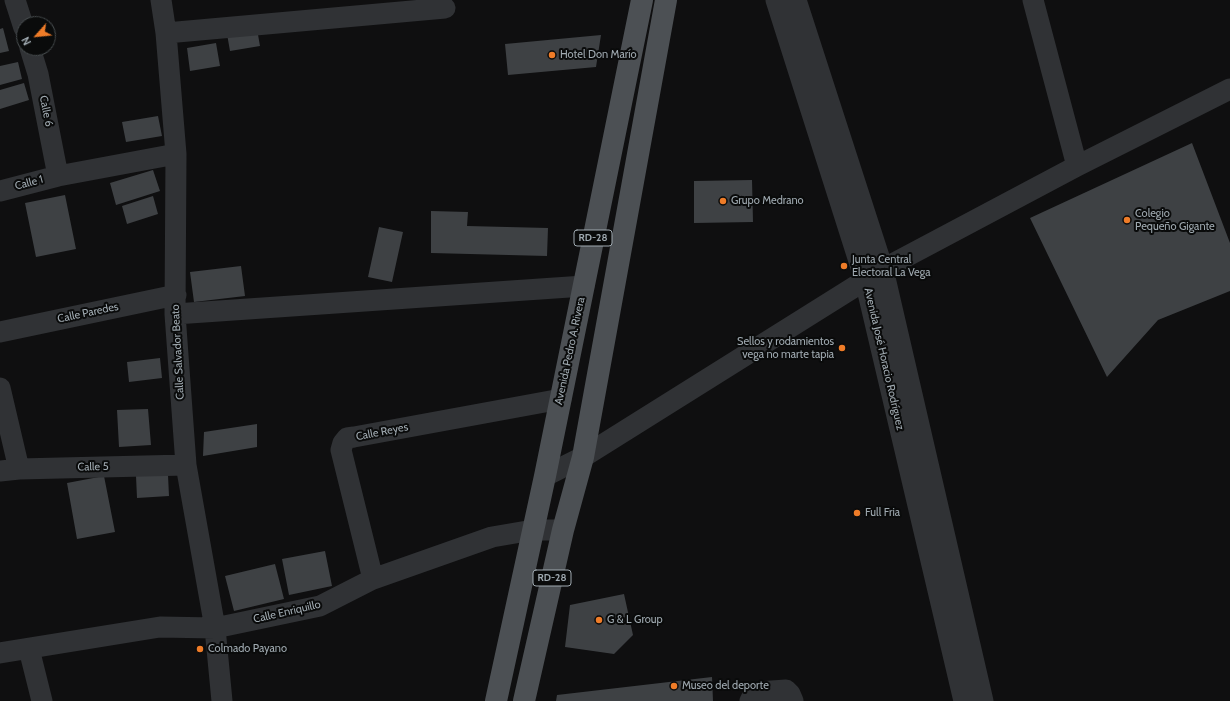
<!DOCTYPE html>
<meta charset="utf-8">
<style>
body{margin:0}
#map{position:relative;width:1230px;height:701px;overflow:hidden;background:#0f0f10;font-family:Cabin,sans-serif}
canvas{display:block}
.north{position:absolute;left:16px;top:16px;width:40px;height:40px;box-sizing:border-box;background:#0a0b0b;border:1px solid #464b4d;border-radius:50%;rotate:243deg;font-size:11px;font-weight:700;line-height:16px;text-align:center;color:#a0aab1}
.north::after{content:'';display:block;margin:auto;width:14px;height:18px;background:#ef7c28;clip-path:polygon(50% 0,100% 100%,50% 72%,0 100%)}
</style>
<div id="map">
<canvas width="1230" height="701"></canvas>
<div class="north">N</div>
</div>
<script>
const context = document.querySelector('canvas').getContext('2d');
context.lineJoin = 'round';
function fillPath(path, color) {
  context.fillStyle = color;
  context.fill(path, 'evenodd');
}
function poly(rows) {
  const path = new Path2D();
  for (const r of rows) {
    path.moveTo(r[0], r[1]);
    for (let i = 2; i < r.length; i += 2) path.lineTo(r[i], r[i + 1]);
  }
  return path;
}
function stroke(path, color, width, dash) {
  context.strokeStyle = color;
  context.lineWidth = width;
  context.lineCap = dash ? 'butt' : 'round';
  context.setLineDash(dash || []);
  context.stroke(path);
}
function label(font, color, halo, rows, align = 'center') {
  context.font = font + ' Cabin,sans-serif';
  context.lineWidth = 4;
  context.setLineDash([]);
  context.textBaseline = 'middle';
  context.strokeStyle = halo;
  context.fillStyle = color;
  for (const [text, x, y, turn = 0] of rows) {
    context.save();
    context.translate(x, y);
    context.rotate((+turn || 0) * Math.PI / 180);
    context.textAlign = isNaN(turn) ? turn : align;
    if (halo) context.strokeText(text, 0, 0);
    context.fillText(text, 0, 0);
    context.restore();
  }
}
fillPath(poly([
 [3,28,9,51,0,53,0,29],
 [257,29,260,46,230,51,227,34],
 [601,35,596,67,508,75,505,44],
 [216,43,220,66,190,71,187,48],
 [18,62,22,79,0,85,0,66],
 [24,83,29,100,0,109,0,90],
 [158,116,162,136,126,142,122,122],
 [1192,143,1230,243,1230,291,1158,320,1107,377,1030,218],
 [153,170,160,191,116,205,110,183],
 [752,180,753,222,694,223,694,181],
 [65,195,76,249,36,257,25,203],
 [153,196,158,214,127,224,122,206],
 [431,211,468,212,467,226,548,228,547,256,431,253],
 [379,227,403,232,392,282,368,277],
 [241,266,245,296,194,302,190,272],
 [160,358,162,378,129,382,127,362],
 [148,409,151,445,119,447,117,410],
 [257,424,257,447,203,456,204,432],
 [168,475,169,496,137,498,136,476],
 [104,476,115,532,77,539,67,483],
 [325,551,332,586,289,595,282,559],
 [275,564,284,599,234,611,225,576],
 [624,594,633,635,614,654,565,647,570,605],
 [712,677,713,701,556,701,557,695]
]), '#3e4144');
stroke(poly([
 [15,0,24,28],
 [161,0,166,33,176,154,175,314,186,465,215,628,222,701],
 [776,0,865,280,964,701],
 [796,0,883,269,983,701],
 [1033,0,1077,166],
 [166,33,445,8],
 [30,48,38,74,58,176],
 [0,191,58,176,176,154],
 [175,314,584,286],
 [0,332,176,295],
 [0,388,19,469],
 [0,471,19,469,186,465],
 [545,476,583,457,883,269,1077,166,1230,89],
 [373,579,341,450,343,443,347,438,354,437,561,399],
 [29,649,42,701],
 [0,653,160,627,215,628,320,606,373,579,492,537,533,530,563,530],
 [750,701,753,695,758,692,786,690,790,694,793,701]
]), '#303235', 21);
stroke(poly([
 [496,701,545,476,642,0],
 [524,701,563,530,583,457,666,0]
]), '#4c5054', 22);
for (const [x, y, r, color] of [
 [552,55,4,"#ef7c28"],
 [723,201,4,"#ef7c28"],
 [1127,220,4,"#ef7c28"],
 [844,266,4,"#ef7c28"],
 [842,348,4,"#ef7c28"],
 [857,513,4,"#ef7c28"],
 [599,620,4,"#ef7c28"],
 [200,649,4,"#ef7c28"],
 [674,686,4,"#ef7c28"]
]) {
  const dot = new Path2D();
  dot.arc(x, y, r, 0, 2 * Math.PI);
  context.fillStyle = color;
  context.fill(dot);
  stroke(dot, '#0a0b0b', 1.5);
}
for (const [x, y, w] of [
 [593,238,38],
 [552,578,38]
]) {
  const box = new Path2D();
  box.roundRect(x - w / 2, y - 8, w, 16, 3);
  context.fillStyle = '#0a0b0b';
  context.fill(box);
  stroke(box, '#a0aab1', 1);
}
label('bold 10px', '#a0aab1', null, [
 ["RD-28",593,238],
 ["RD-28",552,578]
]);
label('11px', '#a0aab1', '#0a0b0b', [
 ["Hotel Don Marío",560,55],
 ["Grupo Medrano",731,201],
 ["Colegio",1135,214],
 ["Pequeño Gigante",1135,227],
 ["Junta Central",852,260],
 ["Electoral La Vega",852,273],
 ["Sellos y rodamientos",834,342,"right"],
 ["vega no marte tapia",834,355,"right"],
 ["Full Fria",865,513],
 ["G & L Group",607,620],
 ["Colmado Payano",208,649],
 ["Museo del deporte",682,686]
], 'left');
label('11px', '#a0aab1', '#0a0b0b', [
 ["Calle 6",46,111,79],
 ["Calle 1",29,183,-15],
 ["Calle Paredes",88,313,-12],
 ["Avenida Pedro A. Rivera",570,351,-78],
 ["Calle Salvador Beato",178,352,-93],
 ["Avenida José Horacio Rodríguez",884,359,77],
 ["Calle Reyes",382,432,-11],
 ["Calle 5",93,467,-1],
 ["Calle Enriquillo",287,612,-13]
]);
</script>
